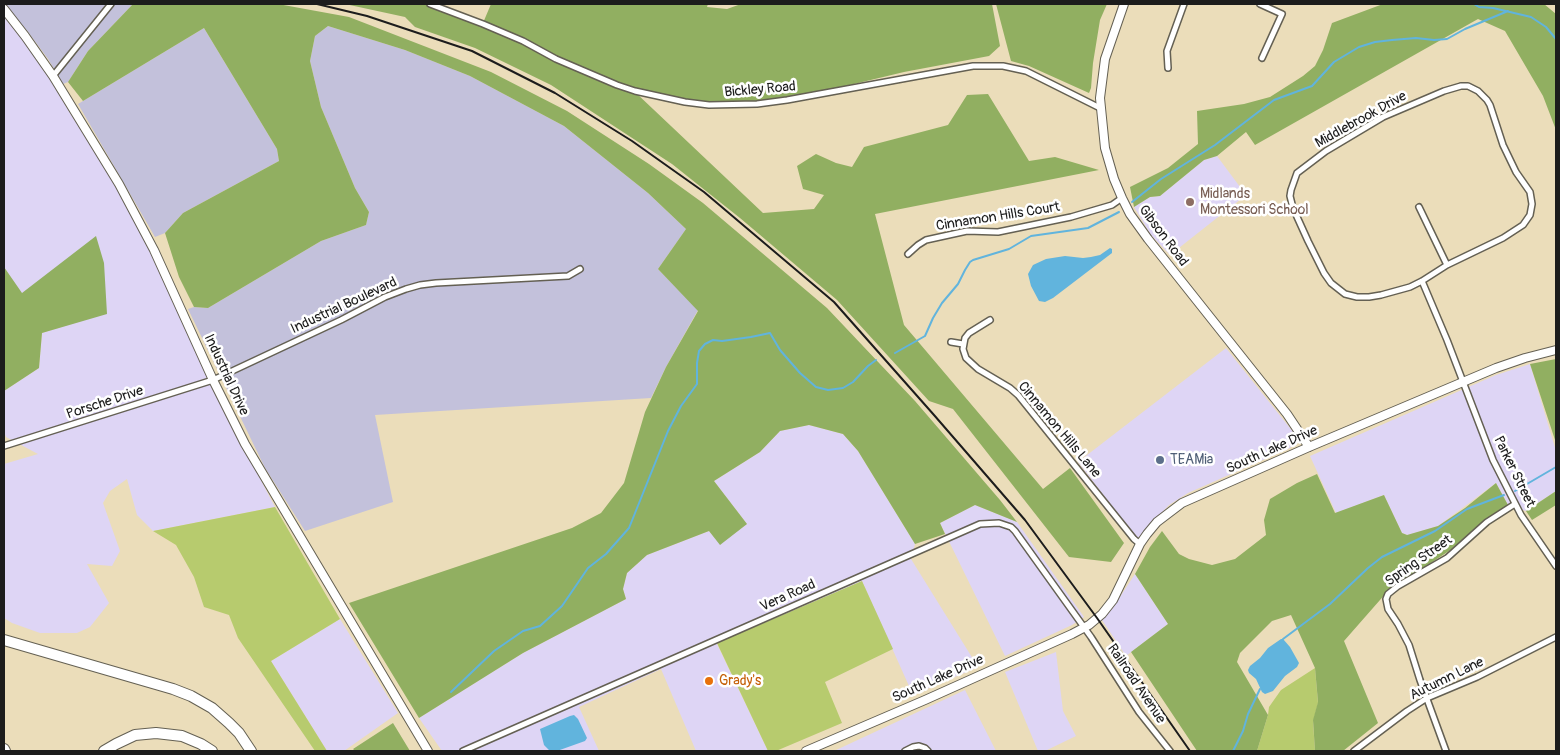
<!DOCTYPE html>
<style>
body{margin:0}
#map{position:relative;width:1560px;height:755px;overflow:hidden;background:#ebddba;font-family:Pangolin,sans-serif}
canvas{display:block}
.frame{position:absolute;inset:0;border:5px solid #1c1c1c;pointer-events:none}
</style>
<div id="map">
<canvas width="1560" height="755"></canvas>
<div class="frame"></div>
</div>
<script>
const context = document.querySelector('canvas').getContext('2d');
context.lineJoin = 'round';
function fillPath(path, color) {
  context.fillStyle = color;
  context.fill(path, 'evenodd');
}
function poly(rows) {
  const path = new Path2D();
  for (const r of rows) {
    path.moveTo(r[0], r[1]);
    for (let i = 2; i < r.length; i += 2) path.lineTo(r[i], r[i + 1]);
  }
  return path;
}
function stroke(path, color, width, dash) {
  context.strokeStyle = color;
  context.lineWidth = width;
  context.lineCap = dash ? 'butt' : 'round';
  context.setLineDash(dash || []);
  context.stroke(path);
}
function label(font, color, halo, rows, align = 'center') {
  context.font = font + ' Pangolin,sans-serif';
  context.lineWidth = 5;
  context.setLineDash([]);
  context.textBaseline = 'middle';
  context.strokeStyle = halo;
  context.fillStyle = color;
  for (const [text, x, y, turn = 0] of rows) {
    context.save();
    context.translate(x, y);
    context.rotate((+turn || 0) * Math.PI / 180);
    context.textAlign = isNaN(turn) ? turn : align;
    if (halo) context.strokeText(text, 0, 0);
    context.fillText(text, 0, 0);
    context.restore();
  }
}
fillPath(poly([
 [7,17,41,63,70,113,107,169,157,261,244,448,275,507,153,531,137,515,127,479,110,491,103,503,120,551,112,566,87,564,109,603,90,627,77,633,40,633,12,623,4,618,4,464,38,454,6,437,4,432,4,391,39,368,42,333,107,313,21,293,4,267,4,19],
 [1217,156,1246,195,1170,255,1151,235,1134,207,1150,197,1160,196,1204,160],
 [1226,348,1294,433,1294,443,1290,448,1188,493,1169,505,1137,539,1078,462],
 [1530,364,1556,451,1556,491,1526,511,1508,505,1496,483,1438,526,1408,535,1402,533,1384,495,1336,513,1310,456,1496,375],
 [809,425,843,434,858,451,915,544,911,559,978,667,913,695,862,581,717,644,768,751,696,751,661,669,579,707,599,751,442,751,419,718,523,653,626,599,623,589,627,573,647,555,709,531,720,544,747,524,714,481,760,452,780,431],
 [975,505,1017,522,1084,617,1072,625,1005,656,940,523],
 [1135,574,1168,624,1126,656,1102,620,1112,609],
 [340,619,398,713,344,751,327,751,271,661],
 [1056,652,1063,711,1076,736,1045,751,1038,751,1005,672],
 [965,690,996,751,834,751]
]), '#ded5f5');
fillPath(poly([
 [4,4,133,4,88,51,68,82,63,84,48,59,28,32],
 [328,26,405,50,470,76,564,126,648,193,686,229,658,269,698,310,666,367,651,398,375,415,393,502,305,531,265,468,188,309,194,307,208,308,321,241,366,225,369,212,355,188,321,107,310,61,315,36],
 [204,28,277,149,279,161,183,213,165,233,155,237,78,104]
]), '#c3c1db');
fillPath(poly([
 [275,507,340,619,271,661,327,751,315,751,238,638,229,615,204,607,194,577,176,545,153,531],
 [862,581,893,649,825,682,842,723,776,751,768,751,717,643],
 [1315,668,1318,703,1313,722,1315,751,1257,751,1268,715,1269,707,1281,690]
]), '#b7cb6e');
fillPath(poly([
 [133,4,278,4,349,17,491,72,567,111,649,164,703,203,827,308,915,401,1000,500,1017,522,975,505,940,523,945,534,915,544,858,451,843,434,809,425,780,431,760,452,714,481,747,524,720,545,709,531,647,555,627,573,623,589,626,599,523,653,419,718,349,603,572,528,601,513,624,483,645,412,666,367,698,311,658,269,686,229,648,193,564,126,470,76,405,50,328,26,315,36,310,61,321,107,355,188,369,212,366,225,321,241,208,308,194,307,179,277,165,233,183,213,279,161,277,149,204,28,83,101,68,82,88,51],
 [345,4,430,4,483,23,491,4,708,4,707,7,727,9,741,4,992,4,1000,46,989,56,904,72,787,100,709,105,635,92,763,213,814,209,824,195,803,189,797,166,816,154,836,163,852,167,864,147,948,125,967,95,988,94,1029,161,1055,157,1099,170,875,214,904,325,1043,489,1070,468,1124,543,1111,562,1069,557,953,409,929,401,837,300,740,218,672,164,551,85,475,48,415,27,405,17],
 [996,4,1107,4,1100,20,1093,63,1091,88,1089,93,1029,66,1011,61],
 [1383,4,1544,4,1556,14,1556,130,1543,96,1505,31,1478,19,1255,145,1246,132,1217,156,1204,160,1160,196,1150,197,1134,207,1130,187,1168,168,1198,144,1197,111,1244,104,1270,97,1303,76,1315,66,1323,50,1332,23],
 [96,236,104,263,107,314,42,333,39,368,4,391,4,267,22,293],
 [1556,359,1556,443,1530,364],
 [1317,474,1335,513,1384,495,1402,533,1407,535,1438,526,1465,508,1496,483,1508,505,1480,524,1458,545,1387,592,1344,641,1378,723,1343,751,1315,751,1313,720,1318,702,1315,668,1291,615,1272,621,1240,653,1237,662,1268,715,1257,751,1197,751,1131,652,1168,624,1135,574,1150,547,1162,531,1179,554,1189,559,1212,565,1235,559,1266,535,1264,520,1270,499,1297,483],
 [1556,491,1556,505,1532,520,1526,511],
 [393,723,410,751,355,751,353,749]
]), '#91af61');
fillPath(poly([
 [1110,248,1112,249,1112,253,1053,298,1045,302,1039,301,1031,286,1028,274,1033,265,1046,259,1065,256,1083,258,1091,257,1100,255],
 [1281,639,1283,639,1290,647,1299,663,1297,667,1285,676,1273,691,1265,694,1262,692,1256,679,1249,673,1248,670,1250,666,1260,658,1268,648],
 [574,715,578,719,587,738,585,741,557,751,549,750,544,745,540,729,570,716]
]), '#61b4dd');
stroke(poly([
 [1474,4,1479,7,1493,8,1531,17,1546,27,1556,39],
 [1132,202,1161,179,1215,145,1274,100,1312,86,1334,62,1359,47,1375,42,1392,40,1416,38,1434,40,1447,39,1465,29,1508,11],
 [895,353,925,336,933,318,942,303,958,284,965,270,970,262,973,260,1009,249,1031,236,1088,228,1119,212],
 [1515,491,1556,467],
 [1283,639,1330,604,1368,568,1382,557,1435,531,1467,509,1504,495],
 [451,692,494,651,523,631,540,626,562,606,588,568,606,554,629,528,668,431,681,406,697,384,697,363,699,351,705,344,713,340,722,341,751,337,770,333,780,350,800,373,816,387,828,390,843,388,853,382,868,366,876,360],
 [1233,751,1243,731,1248,714,1260,689]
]), '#61b4dd', 2);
const street = poly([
 [430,4,483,24,523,41,556,59,617,85,635,91,685,102,709,105,757,104,787,100,973,66,1003,66,1026,71,1100,108],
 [1260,4,1282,14,1262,58],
 [1168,68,1167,51,1184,4],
 [53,76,111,4],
 [1461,86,1468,86,1478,91,1487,100,1490,105,1503,145,1516,172,1530,192,1532,204,1530,215,1523,225,1503,238,1447,265,1422,281,1410,287,1381,295,1369,297,1357,297,1345,294,1331,283,1324,273,1308,241,1293,208,1290,196,1291,190,1297,173,1326,151,1383,117,1444,91,1461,86],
 [1419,207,1447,265],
 [908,254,918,245,926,240,967,231,998,232,1071,217,1112,205,1122,198],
 [1422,281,1447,340,1493,460,1521,515,1556,566],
 [990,320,969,333,965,338,963,349,966,358,978,369,1010,388,1018,395,1134,539,1140,544],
 [951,342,963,344],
 [4,446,213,380,341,320,385,297,406,289,420,285,436,283,568,276,580,269],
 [463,751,980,524,999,523,1011,527,1015,531,1091,637,1139,712,1170,751],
 [905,751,913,747,919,746,925,748,928,751],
 [1354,751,1407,711,1427,698,1477,677,1556,637],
 [1446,751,1420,680,1409,645,1398,624,1388,609,1386,599,1388,594,1398,586,1447,558,1487,522,1515,504]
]);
const secondary = poly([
 [1124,4,1105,59,1100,98,1105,148,1114,179,1122,198,1130,214,1148,239,1287,414,1309,447],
 [4,9,25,36,53,76,119,184,154,250,213,380,245,444,428,751],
 [806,751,925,700,1072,634,1089,625,1102,614,1113,600,1140,544,1147,534,1157,522,1182,503,1309,447,1496,368,1525,358,1556,350]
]);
const highway = poly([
 [4,640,173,689,191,696,212,708,229,723,239,733,251,751],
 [4,749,5,751],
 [104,751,116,744,135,735,156,733,182,736,201,744,212,751]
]);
stroke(street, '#646053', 8);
stroke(secondary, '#646053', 10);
stroke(highway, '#646053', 12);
stroke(street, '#fff', 5);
stroke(secondary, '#fff', 8);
stroke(highway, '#fff', 10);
stroke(poly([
 [317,4,367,16,472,51,555,93,632,141,704,192,834,302,934,415,1025,520,1097,618,1190,751]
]), '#1c1c1c', 2);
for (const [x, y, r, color] of [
 [1190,202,5,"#8d6e63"],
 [1160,460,5,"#5c6f8a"],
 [709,681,5,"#e8710a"]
]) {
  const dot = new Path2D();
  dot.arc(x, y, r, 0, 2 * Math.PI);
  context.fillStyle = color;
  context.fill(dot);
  stroke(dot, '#fff', 2);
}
label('14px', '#1c1c1c', '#fff', [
 ["Bickley Road",760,90,-5],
 ["Middlebrook Drive",1361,120,-29],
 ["Cinnamon Hills Court",998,217,-9],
 ["Gibson Road",1163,236,53],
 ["Industrial Boulevard",344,306,-25],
 ["Industrial Drive",226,375,65],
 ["Porsche Drive",105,403,-18],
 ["Cinnamon Hills Lane",1059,430,50],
 ["South Lake Drive",1272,450,-24],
 ["Parker Street",1514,472,64],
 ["Spring Street",1419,561,-35],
 ["Vera Road",788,596,-24],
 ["South Lake Drive",938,679,-24],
 ["Autumn Lane",1447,679,-26],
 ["Railroad Avenue",1136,684,56]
]);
label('14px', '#785e54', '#fff', [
 ["Midlands",1200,194],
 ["Montessori School",1200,210]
], 'left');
label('14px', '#4e5e75', '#fff', [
 ["TEAMia",1170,460]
], 'left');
label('14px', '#c56008', '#fff', [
 ["Grady's",719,681]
], 'left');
</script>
